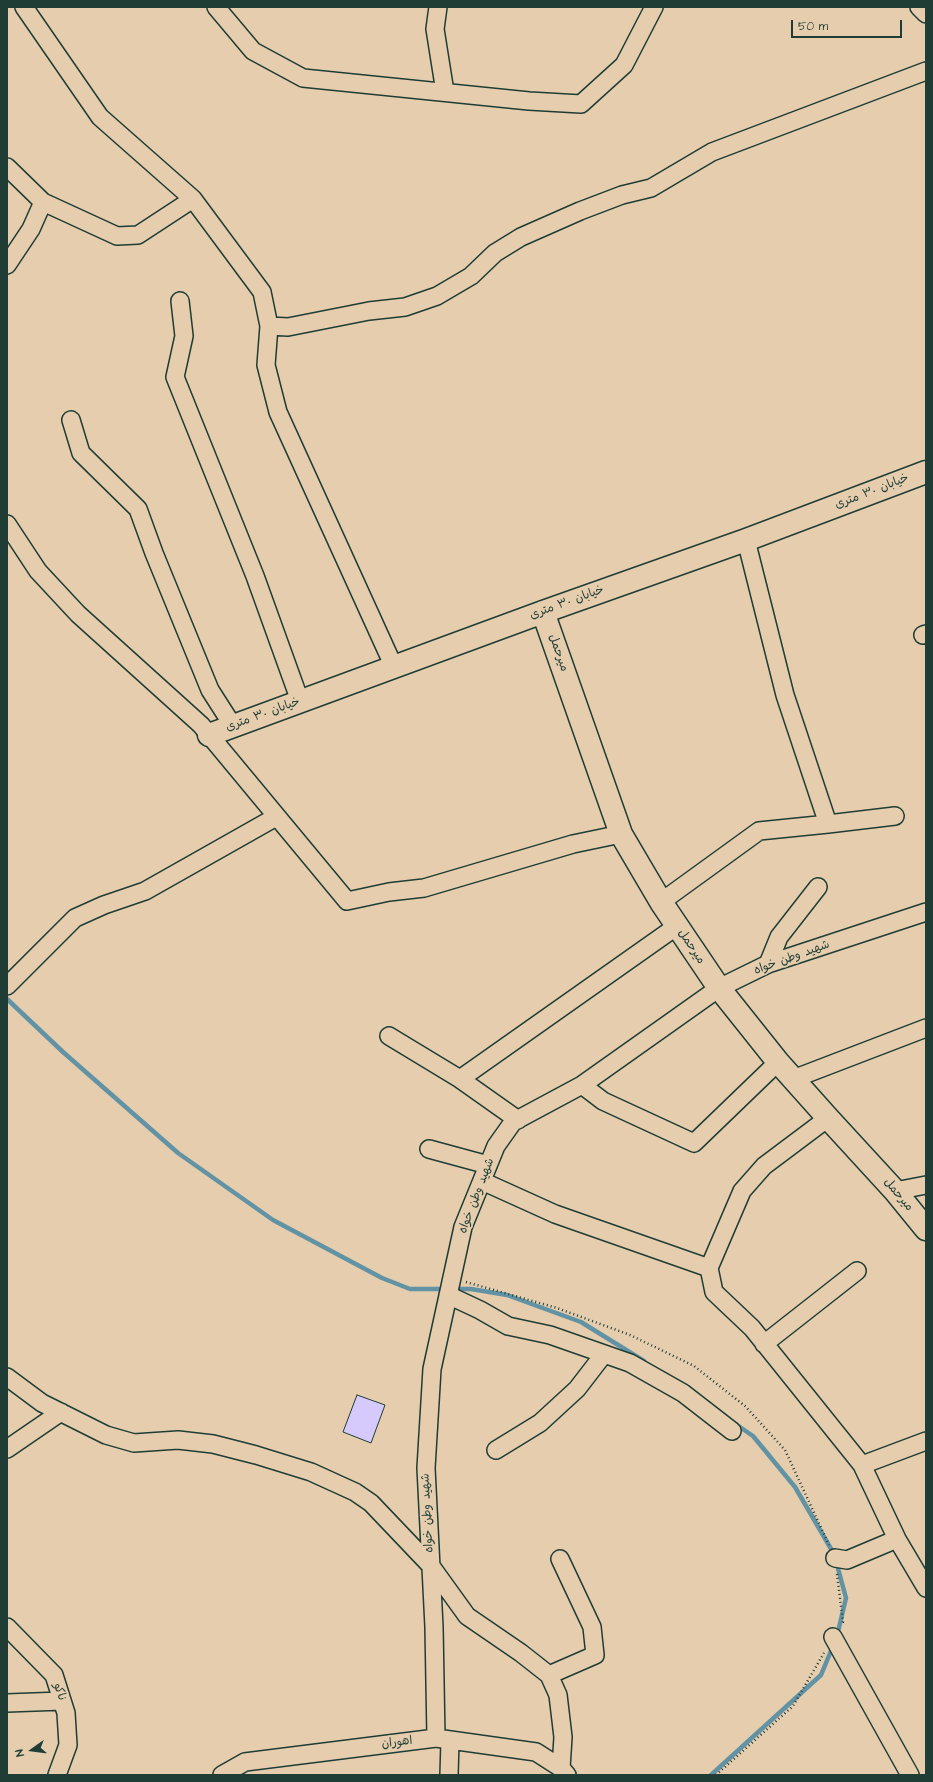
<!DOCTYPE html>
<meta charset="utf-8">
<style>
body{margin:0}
#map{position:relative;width:933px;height:1782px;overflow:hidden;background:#e5cdae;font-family:"Architects Daughter",sans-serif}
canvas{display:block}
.frame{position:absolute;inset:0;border:8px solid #1f3d34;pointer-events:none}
.north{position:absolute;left:12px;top:1730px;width:40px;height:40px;-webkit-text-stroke:3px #e5cdae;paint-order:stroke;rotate:256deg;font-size:11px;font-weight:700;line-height:16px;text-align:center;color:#1f3d34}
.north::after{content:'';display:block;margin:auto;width:14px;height:18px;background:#1f3d34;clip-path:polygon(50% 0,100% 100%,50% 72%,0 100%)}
.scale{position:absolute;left:791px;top:20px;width:111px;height:18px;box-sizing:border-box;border:2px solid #1f3d34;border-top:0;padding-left:5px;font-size:12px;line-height:14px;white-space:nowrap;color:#1f3d34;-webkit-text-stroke:3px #e5cdae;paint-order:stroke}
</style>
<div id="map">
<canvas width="933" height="1782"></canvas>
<div class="frame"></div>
<div class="north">N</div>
<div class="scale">50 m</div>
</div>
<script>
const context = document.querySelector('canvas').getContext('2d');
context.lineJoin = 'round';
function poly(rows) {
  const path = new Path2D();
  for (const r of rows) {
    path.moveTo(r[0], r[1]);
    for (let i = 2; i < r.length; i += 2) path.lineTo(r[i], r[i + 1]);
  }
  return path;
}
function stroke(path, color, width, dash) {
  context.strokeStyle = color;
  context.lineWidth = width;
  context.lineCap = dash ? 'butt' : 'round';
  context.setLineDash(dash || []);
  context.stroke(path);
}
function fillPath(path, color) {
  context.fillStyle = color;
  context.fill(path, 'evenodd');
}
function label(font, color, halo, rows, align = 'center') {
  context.font = font + ' "Architects Daughter","Playpen Sans Arabic",sans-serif';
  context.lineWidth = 3.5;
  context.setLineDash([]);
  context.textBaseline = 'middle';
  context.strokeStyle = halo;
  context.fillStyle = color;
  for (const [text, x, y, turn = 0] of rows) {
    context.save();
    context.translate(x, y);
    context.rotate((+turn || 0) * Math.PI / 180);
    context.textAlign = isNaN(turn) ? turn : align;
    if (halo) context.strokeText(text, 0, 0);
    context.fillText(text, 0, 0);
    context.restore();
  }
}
stroke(poly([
 [7,999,63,1052,178,1153,273,1220,382,1278,410,1289,471,1289,507,1295,581,1322,644,1361],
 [734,1423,753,1436,795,1487,834,1554],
 [836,1561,846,1598,837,1636],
 [711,1775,821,1675,833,1646]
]), '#6293a4', 4.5);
const building = poly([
 [357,1395,385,1405,371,1443,343,1432,357,1395]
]);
fillPath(building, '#d6cafc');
stroke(building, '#1f3d34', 1);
const street = poly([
 [24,7,100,117,193,199,262,292,269,326,266,365,278,412,394,667],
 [216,7,253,51,303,78,529,101,581,104,624,65,654,7],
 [438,7,435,29,445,92],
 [919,7,926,14],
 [7,167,43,202,117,236,138,235,193,199],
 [7,265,31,229,43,202],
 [180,301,184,336,175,377,255,576,300,701],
 [269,326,288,327,369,311,405,307,437,296,471,276,495,253,521,237,580,211,622,195,651,188,712,152,926,71],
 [71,420,81,453,138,509,154,553,210,690,233,726],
 [7,524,38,571,78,614,201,725,347,901,389,892,424,888,573,844,621,834],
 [746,540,785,695,828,824,895,816],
 [923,635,926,634],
 [661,902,759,831,828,824],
 [768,964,779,937,818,887],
 [7,986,75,918,104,905,145,891,276,817],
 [389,1036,460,1079,518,1120],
 [460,1079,677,926],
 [793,1079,926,1028],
 [582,1085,603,1101,694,1143,778,1062],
 [429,1149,488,1165],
 [482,1181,555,1214,709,1268,742,1191,764,1166,828,1118],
 [895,1191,926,1185],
 [709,1268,714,1292,752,1328,862,1465,897,1539,926,1588],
 [448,1295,480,1310,508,1326,550,1335,630,1363,683,1393,732,1431],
 [764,1344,857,1271],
 [7,1377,42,1403,106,1435,134,1443,178,1440,213,1444,256,1455,311,1472,355,1492,371,1503,431,1566,467,1616,521,1653,549,1675,558,1695,563,1737,561,1768],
 [7,1449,61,1412],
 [496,1450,540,1423,577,1389,604,1354],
 [862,1465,926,1441],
 [835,1558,847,1560,897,1539],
 [7,1627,54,1675,66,1713,68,1745,57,1775],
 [833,1637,910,1775],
 [549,1675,595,1655,592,1627,560,1559],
 [7,1703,62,1701],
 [436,1738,434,1627,426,1468,432,1369,463,1227,496,1146,513,1122,582,1085,719,988,768,964,926,912],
 [222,1775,245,1762,436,1738,536,1752,561,1768,567,1775],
 [449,1775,450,1741]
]);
const secondary = poly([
 [543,612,621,834,661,902,719,988,778,1062,828,1118,895,1191,926,1229],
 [209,735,543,612,746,540,926,472]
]);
stroke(street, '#1f3d34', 20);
stroke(secondary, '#1f3d34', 25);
stroke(poly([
 [466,1282,557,1308,630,1335,694,1366,745,1406,785,1450,829,1545],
 [837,1574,843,1622,841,1624],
 [716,1775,793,1706,824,1653]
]), '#1f3d34', 2.5, [1, 3]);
stroke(street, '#e5cdae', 17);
stroke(secondary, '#e5cdae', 22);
label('12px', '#1f3d34', '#e5cdae', [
 ["خیابان ۳۰ متری",872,492,-21],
 ["خیابان ۳۰ متری",567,603,-20],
 ["میرحمل",558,653,71],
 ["خیابان ۳۰ متری",263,715,-20],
 ["میرحمل",691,947,56],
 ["شهید وطن خواه",792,958,-20],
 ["میرحمل",898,1195,50],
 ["شهید وطن خواه",477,1196,-69],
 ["شهید وطن خواه",428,1513,-93],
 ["ناکو",59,1692,72],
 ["اهوران",397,1743,-7]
]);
</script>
